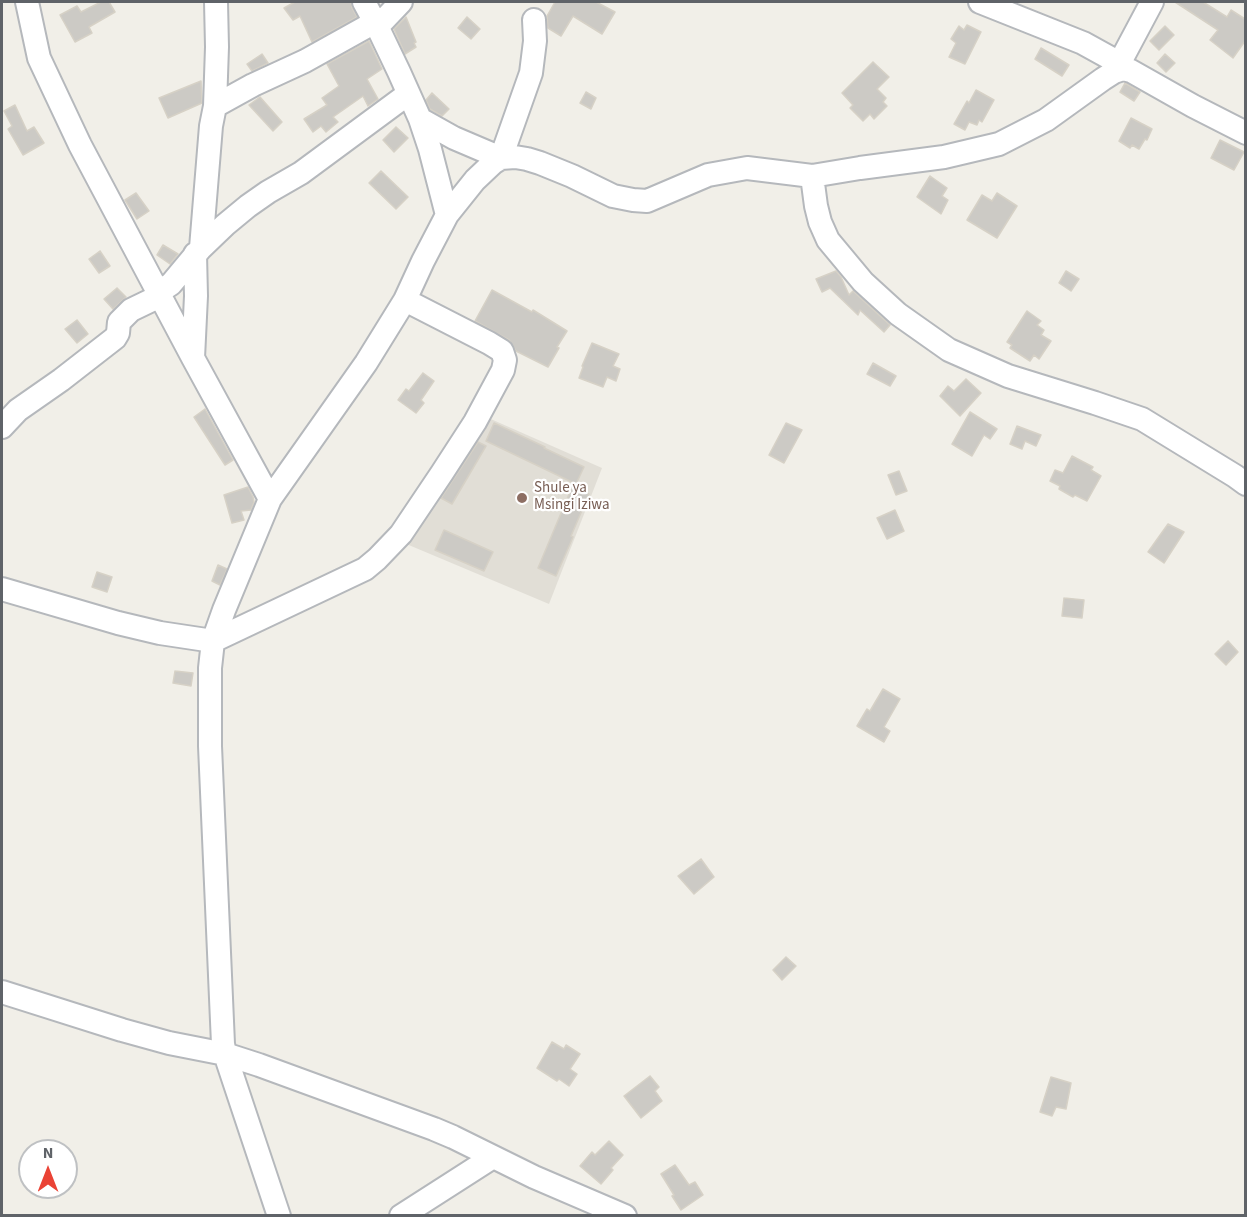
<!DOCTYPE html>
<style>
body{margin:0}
#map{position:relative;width:1247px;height:1217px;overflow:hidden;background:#f1efe8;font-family:"Source Sans 3",sans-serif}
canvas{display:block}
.frame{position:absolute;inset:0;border:3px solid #5f6368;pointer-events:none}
.north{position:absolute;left:18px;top:1139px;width:60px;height:60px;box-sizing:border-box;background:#fff;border:2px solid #bfc1c3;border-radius:50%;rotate:0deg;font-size:16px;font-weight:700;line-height:24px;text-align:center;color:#5f6368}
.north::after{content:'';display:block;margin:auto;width:21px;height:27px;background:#ea4335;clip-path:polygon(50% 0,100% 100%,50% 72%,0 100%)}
</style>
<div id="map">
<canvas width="1247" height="1217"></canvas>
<div class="frame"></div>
<div class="north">N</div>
</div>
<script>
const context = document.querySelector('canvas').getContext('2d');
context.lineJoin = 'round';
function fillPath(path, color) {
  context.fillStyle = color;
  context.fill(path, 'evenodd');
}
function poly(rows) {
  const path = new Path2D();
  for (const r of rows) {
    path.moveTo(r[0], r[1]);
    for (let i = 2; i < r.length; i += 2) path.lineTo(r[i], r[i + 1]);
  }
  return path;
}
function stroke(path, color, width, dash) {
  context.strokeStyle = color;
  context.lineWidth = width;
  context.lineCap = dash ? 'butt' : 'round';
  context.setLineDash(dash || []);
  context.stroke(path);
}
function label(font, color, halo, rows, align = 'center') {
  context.font = font + ' "Source Sans 3",sans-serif';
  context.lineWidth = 4.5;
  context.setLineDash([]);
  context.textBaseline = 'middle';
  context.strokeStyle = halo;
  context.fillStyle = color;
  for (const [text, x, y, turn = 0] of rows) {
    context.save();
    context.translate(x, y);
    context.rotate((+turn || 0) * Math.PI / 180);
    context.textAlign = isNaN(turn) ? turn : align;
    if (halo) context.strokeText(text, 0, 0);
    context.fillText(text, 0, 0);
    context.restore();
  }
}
fillPath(poly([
 [468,409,602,468,549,604,404,543]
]), '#e1ded6');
const building = poly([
 [101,2,109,2,115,12,89,27,92,33,75,42,60,15,77,6,81,12,101,2],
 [295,2,351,2,352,8,357,17,312,42,300,16,293,20,284,8,295,2],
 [555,2,596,2,615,12,602,34,573,16,561,36,548,28,547,16,555,2],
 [1175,2,1203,2,1227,17,1231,10,1245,19,1245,41,1233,58,1210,40,1218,30,1175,2],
 [406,17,416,42,414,43,416,47,405,54,394,29,406,17],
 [467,17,480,29,471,39,458,28,467,17],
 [967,25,981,32,965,64,949,57,956,43,951,39,959,26,964,30,967,25],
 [1165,26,1174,35,1159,50,1150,41,1165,26],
 [369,41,382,69,367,79,378,99,368,106,363,96,333,117,338,122,326,132,321,126,313,132,304,119,327,105,322,98,339,86,327,64,369,41],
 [1041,48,1069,65,1062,76,1035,59,1041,48],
 [262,54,268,63,252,71,247,64,262,54],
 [1165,54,1175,63,1166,72,1157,63,1165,54],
 [873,62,889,77,877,89,886,98,883,102,887,106,874,119,870,114,863,121,850,108,853,105,842,93,873,62],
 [201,81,202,103,168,118,159,98,201,81],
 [1125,83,1140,92,1134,101,1120,92,1125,83],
 [976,90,994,100,982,122,979,120,977,125,969,122,965,130,954,124,967,101,969,103,976,90],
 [586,92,596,98,591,109,580,103,586,92],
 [432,93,449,109,442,116,430,109,426,100,432,93],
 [260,97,282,122,273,131,249,105,260,97],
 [15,105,27,131,34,127,44,143,23,155,8,129,12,126,4,111,15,105],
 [1131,118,1152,129,1147,140,1145,139,1139,149,1132,145,1130,148,1119,141,1131,118],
 [396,127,408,138,394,152,383,140,396,127],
 [1220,140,1244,152,1234,170,1211,158,1220,140],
 [381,171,408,197,396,209,369,183,381,171],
 [930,176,947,188,942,196,948,200,941,214,917,197,930,176],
 [136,193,149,211,137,219,125,200,136,193],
 [997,193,1017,206,997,238,967,220,982,195,992,201,997,193],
 [163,245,178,254,170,264,157,255,163,245],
 [100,251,110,266,99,273,89,259,100,251],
 [836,271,841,277,849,295,853,291,890,325,884,332,860,310,858,315,830,288,822,292,816,279,836,271],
 [1066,271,1079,279,1071,291,1059,283,1066,271],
 [117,288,126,297,113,309,104,299,117,288],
 [492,290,532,312,533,310,567,331,557,347,559,348,548,367,516,351,509,340,475,321,492,290],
 [1027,311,1041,321,1037,325,1044,330,1041,335,1051,341,1039,359,1034,355,1030,361,1010,348,1012,345,1007,342,1027,311],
 [77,320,88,334,77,343,65,329,77,320],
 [592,343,619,354,613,366,620,369,616,381,607,377,603,387,579,378,583,367,582,366,592,343],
 [873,363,896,376,890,386,867,374,873,363],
 [423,373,434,381,421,400,424,403,416,413,398,400,406,389,409,391,423,373],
 [966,379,981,393,960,416,940,396,948,386,954,391,966,379],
 [205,409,233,460,225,465,194,417,205,409],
 [970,412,997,429,990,439,984,435,972,456,952,444,970,412],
 [494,423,545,447,544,448,584,467,576,484,486,441,494,423],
 [786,423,802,430,784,463,769,455,786,423],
 [1017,426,1041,435,1036,446,1025,441,1022,449,1010,444,1017,426],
 [478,442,486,446,452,504,441,498,478,442],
 [1072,456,1093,467,1091,470,1101,476,1087,501,1075,495,1073,497,1059,489,1060,486,1050,481,1055,470,1063,473,1072,456],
 [899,471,907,491,896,495,888,475,899,471],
 [248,487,253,497,254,502,251,510,241,511,244,520,232,523,224,495,248,487],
 [572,487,589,494,571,536,573,537,556,576,538,568,572,487],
 [895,510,904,531,887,539,877,518,895,510],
 [1168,524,1184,532,1164,563,1148,552,1168,524],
 [444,530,493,552,484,571,435,550,444,530],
 [218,565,227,569,220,585,212,581,218,565],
 [97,572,112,577,107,592,92,587,97,572],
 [1064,598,1084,600,1082,618,1062,616,1064,598],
 [1228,641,1238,652,1226,665,1215,654,1228,641],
 [175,671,193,673,191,686,173,683,175,671],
 [883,689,900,699,884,727,890,731,884,742,857,726,867,709,870,711,883,689],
 [701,859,714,877,694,894,678,876,701,859],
 [786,957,796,966,782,980,773,970,786,957],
 [552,1042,564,1049,566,1045,580,1054,570,1069,577,1074,569,1086,559,1079,557,1081,537,1068,552,1042],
 [650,1076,659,1087,655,1091,662,1101,641,1118,624,1096,650,1076],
 [1051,1077,1071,1083,1066,1109,1056,1107,1052,1116,1040,1112,1051,1077],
 [609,1141,623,1155,611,1168,613,1170,601,1184,580,1166,592,1152,595,1155,609,1141],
 [675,1165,689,1185,695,1182,703,1195,681,1210,672,1196,674,1195,661,1174,675,1165]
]);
fillPath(building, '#cccac5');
stroke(building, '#d6d1c6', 1.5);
const minor = poly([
 [27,2,39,58,80,145,193,358,270,499],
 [364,2,378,28,399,72,420,119,430,149,447,215],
 [980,2,1083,43,1112,59,1123,69],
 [378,28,382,22,401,2],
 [1119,64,1152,2],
 [215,106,217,47,216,2],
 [420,119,454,138,501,158,531,73,535,41,534,20],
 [812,176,816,206,820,222,828,240,863,282,898,314,949,350,1008,376,1095,403,1142,419,1235,476,1246,484],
 [201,248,211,126,215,106,253,85,305,61,375,22],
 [159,292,171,284,201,248,225,225,248,206,268,192,301,173,408,94],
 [193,358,196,296,195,254],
 [2,427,18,410,61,380,115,338,118,333,119,322,131,310,160,296],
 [2,589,118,623,160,633,213,641,365,569,377,559,401,534,442,473,475,422,503,370,505,360,502,351,489,343,405,300],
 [2,992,122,1030,169,1043,225,1054,259,1065,434,1129,453,1137,534,1177,625,1216],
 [279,1216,225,1054,223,1044,210,746,210,668,213,641,224,610,270,499,366,363,405,300,423,261,447,215,475,180,493,163,501,158,515,157,527,159,540,163,572,176,613,196,633,200,647,201,708,175,747,168,812,176,860,168,944,157,999,144,1046,120,1103,79,1114,72,1123,69,1131,71,1193,106,1246,133],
 [401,1216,493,1157]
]);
stroke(minor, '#b5b8bc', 26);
stroke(minor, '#fff', 22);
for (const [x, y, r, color] of [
 [522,498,6,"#8d6e63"]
]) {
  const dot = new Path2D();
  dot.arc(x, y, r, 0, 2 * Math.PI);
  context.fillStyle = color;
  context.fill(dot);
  stroke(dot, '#fff', 2);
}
label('15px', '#785e54', '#fff', [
 ["Shule ya",534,489],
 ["Msingi Iziwa",534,506]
], 'left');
</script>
